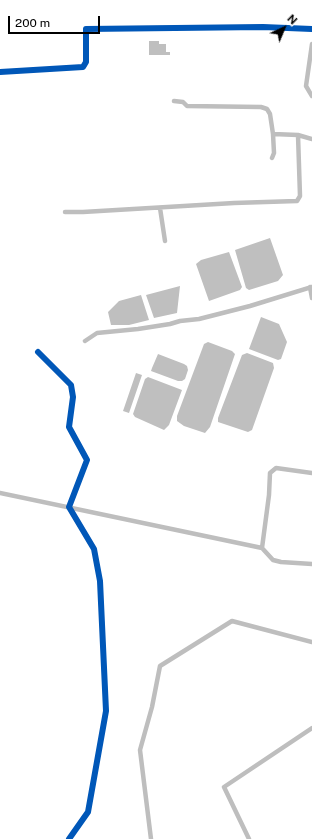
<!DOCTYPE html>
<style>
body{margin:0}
#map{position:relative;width:312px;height:839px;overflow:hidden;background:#fff;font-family:"Public Sans",sans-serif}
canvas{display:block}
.north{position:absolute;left:264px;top:8px;width:40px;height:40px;-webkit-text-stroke:3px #fff;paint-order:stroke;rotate:44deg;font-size:11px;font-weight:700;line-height:16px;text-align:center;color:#000}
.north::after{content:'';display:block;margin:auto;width:14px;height:18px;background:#000;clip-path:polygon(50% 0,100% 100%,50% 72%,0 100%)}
.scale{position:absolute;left:8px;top:16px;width:92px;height:18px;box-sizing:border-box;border:2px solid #000;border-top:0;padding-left:5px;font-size:12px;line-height:14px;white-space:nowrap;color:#000;-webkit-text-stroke:3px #fff;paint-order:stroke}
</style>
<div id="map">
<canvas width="312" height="839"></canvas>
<div class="north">N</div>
<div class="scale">200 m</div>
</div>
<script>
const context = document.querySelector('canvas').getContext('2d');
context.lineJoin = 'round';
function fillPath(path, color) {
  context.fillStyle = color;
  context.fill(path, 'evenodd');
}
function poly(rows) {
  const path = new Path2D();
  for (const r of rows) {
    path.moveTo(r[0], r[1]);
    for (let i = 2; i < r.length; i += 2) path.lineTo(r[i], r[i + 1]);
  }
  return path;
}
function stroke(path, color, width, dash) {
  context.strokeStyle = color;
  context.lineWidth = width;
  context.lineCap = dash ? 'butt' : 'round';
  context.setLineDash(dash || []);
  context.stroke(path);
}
fillPath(poly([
 [149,41,159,41,159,44,166,44,166,52,170,52,170,55,149,55],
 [270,238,283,275,278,281,249,290,246,288,235,250],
 [229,252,242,287,240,290,209,301,196,264,201,260],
 [180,286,177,313,154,318,146,295],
 [141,295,149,320,129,325,111,325,108,312,119,301],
 [261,317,279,324,287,342,281,359,278,360,249,349],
 [208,342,232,351,235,354,210,427,205,433,184,426,177,421,177,416,204,344],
 [247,353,273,363,274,368,252,430,248,432,218,422,218,418,242,355],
 [158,354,184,364,187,366,188,370,185,379,182,381,178,381,151,371,152,368],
 [136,373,142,375,129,413,123,411],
 [148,377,182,390,169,425,164,430,135,417,133,414,145,379]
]), '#bfbfbf');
stroke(poly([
 [312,44,306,86,312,96],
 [0,72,83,67,86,62,86,29,263,27,312,29],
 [174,101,183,102,187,106,261,107,267,109,270,114,273,134,274,153,272,158],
 [273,134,298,135,312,139],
 [160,208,165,241],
 [65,212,83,212,234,203,297,201,300,196,298,135],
 [310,287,312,298],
 [85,341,97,333,138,329,170,324,180,321,199,319,250,306,312,287],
 [38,352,71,385,73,397,69,427,87,460,69,507,94,549,100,581,106,711,88,812,69,839],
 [0,493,262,548,273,560,281,562,312,564],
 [262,548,269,495,270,473,276,468,312,473],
 [151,839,140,750,152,707,160,666,232,621,312,642],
 [249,839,224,787,312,728]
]), '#bebebe', 4.5);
stroke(poly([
 [0,72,83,67,86,62,86,29,263,27,312,29],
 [38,352,71,385,73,397,69,427,87,460,69,507,94,549,100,581,106,711,88,812,69,839]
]), '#0057b8', 6);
</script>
